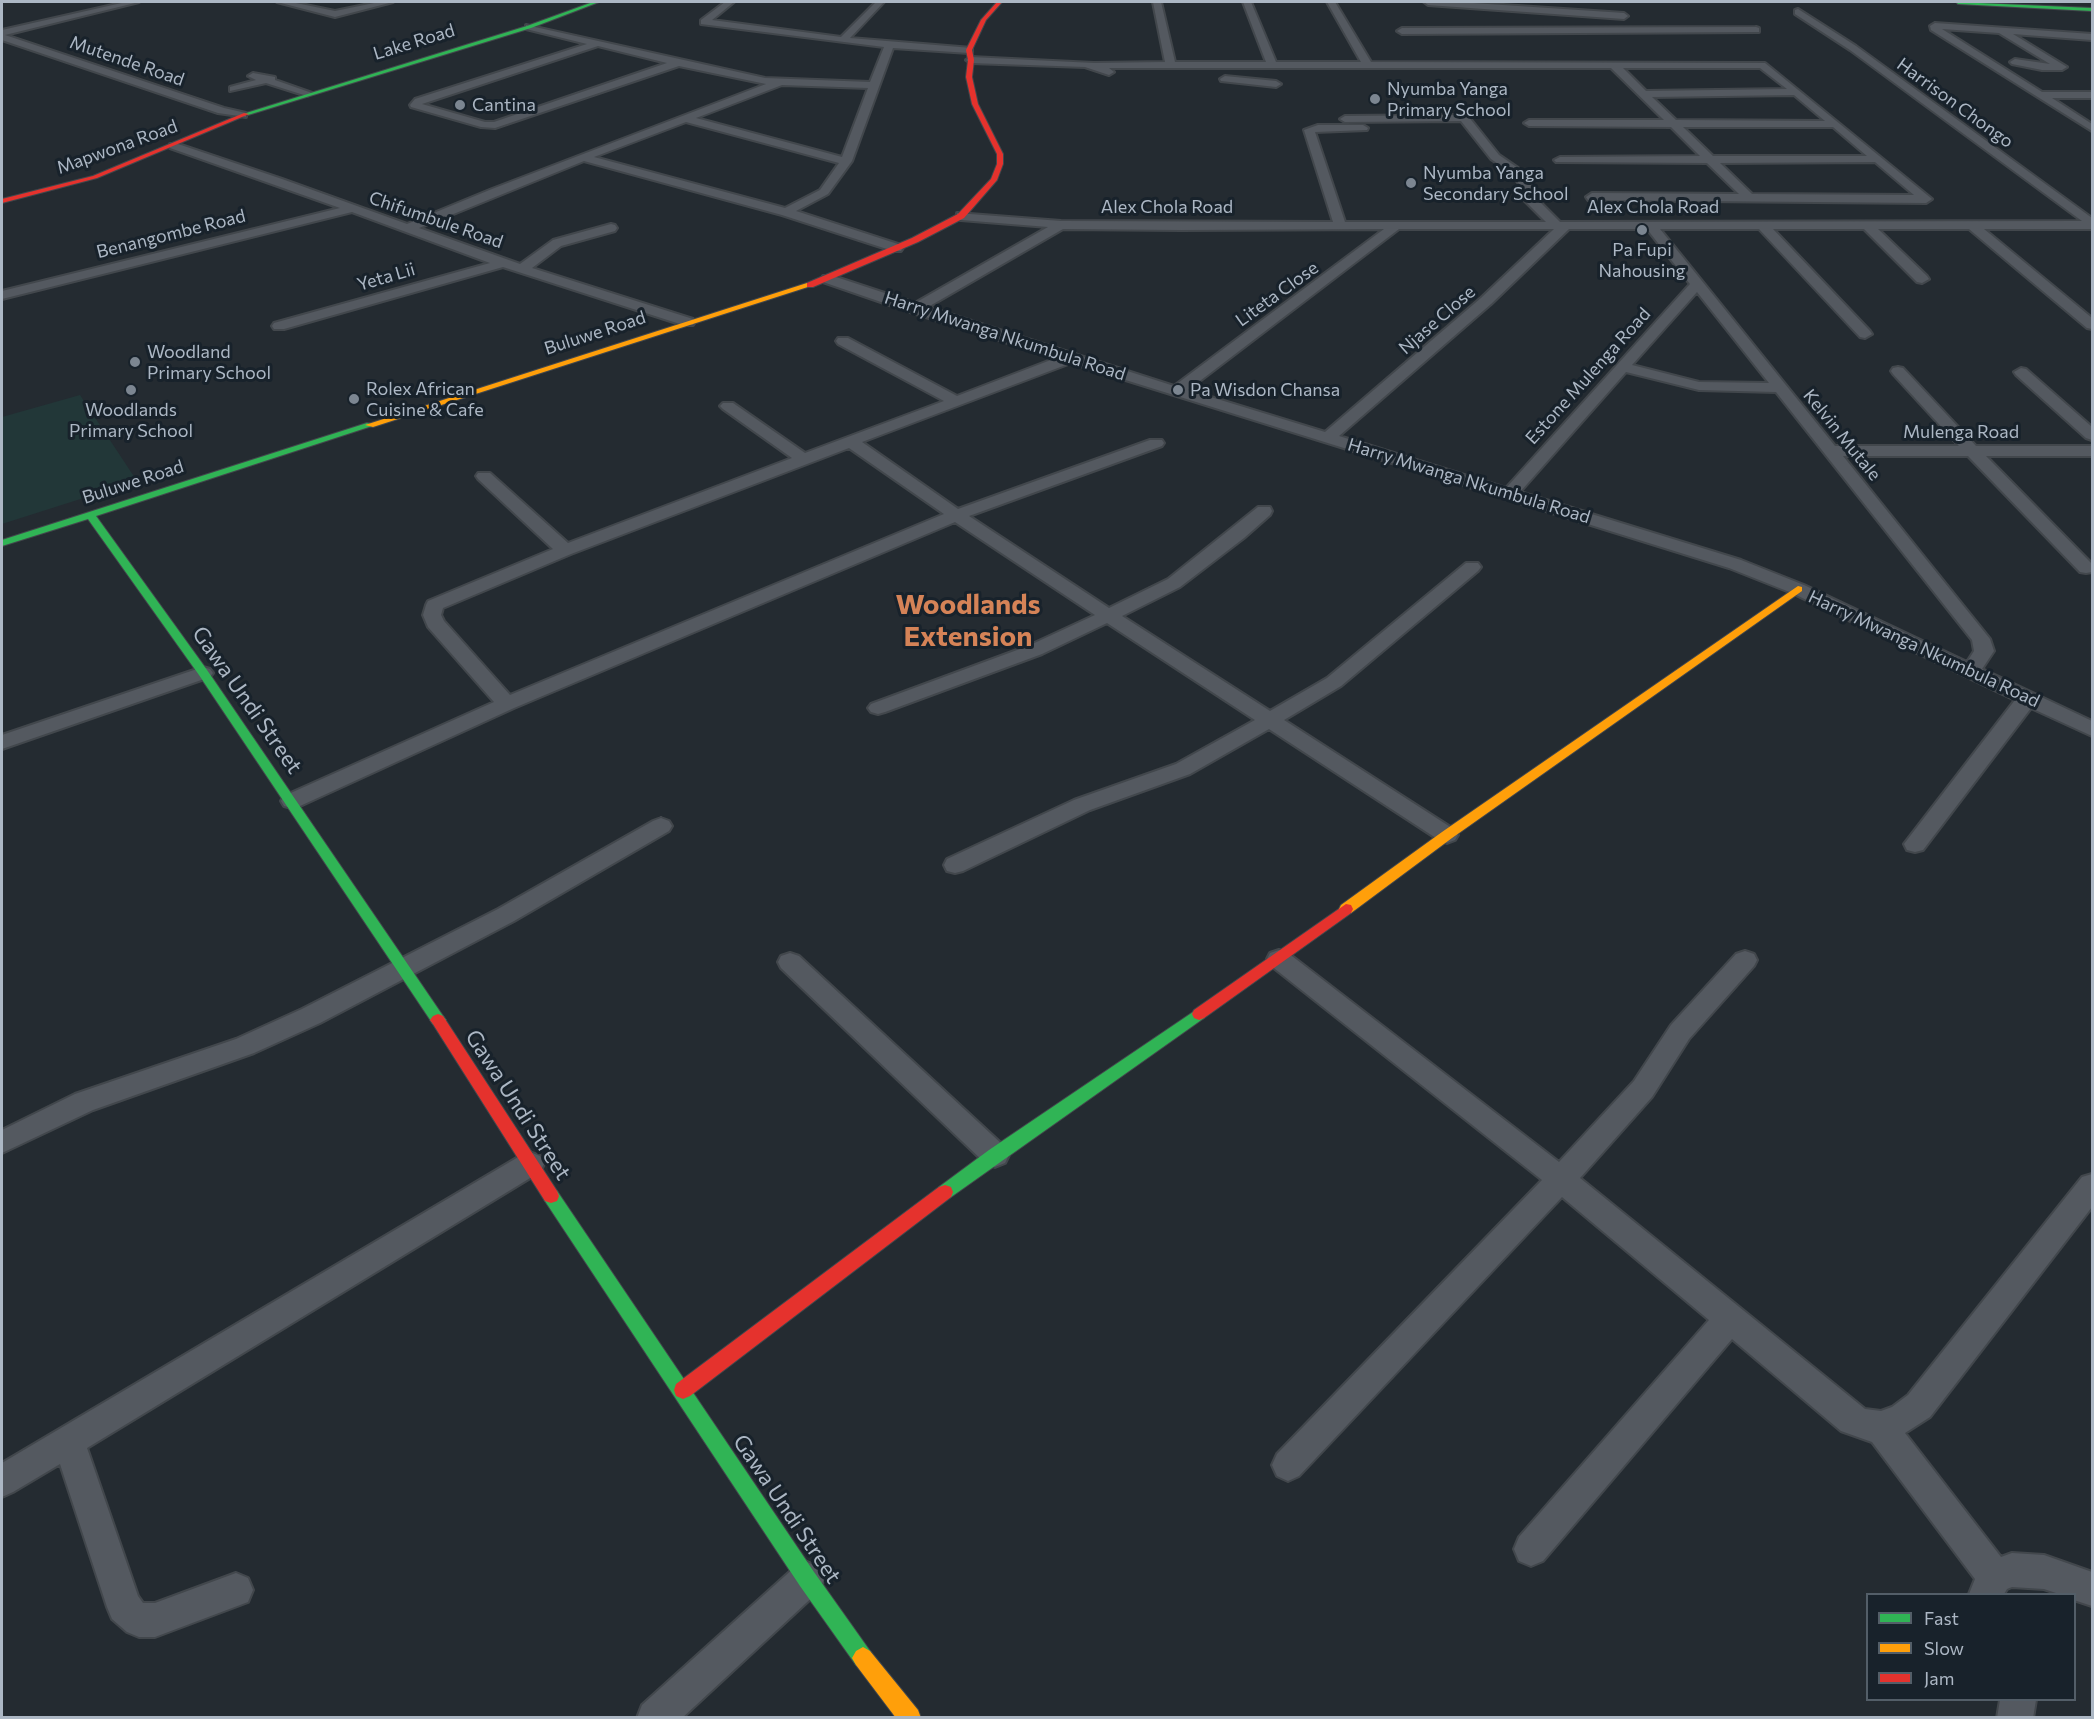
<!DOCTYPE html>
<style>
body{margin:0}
#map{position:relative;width:2094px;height:1719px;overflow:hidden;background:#242b31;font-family:Commissioner,sans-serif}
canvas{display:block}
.frame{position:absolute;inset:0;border:3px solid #acb7c4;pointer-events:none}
.legend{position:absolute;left:1866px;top:1593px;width:210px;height:108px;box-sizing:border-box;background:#18222b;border:2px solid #535e68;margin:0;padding:8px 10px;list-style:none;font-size:18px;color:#acb7c4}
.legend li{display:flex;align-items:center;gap:12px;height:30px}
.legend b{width:30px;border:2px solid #535e68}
</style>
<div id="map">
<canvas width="2094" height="1719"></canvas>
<div class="frame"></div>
<ul class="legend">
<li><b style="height:8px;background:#30b455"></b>Fast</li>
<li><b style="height:8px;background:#ff9f0a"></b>Slow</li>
<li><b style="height:8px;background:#e5322d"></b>Jam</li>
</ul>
</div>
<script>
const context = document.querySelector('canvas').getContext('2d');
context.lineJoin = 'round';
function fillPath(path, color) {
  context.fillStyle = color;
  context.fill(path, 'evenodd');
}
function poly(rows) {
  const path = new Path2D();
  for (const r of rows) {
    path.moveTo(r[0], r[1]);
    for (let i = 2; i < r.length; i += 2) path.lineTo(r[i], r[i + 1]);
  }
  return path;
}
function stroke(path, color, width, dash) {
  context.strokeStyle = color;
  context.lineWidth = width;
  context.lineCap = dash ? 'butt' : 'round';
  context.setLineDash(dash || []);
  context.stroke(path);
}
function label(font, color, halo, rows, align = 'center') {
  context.font = font + ' Commissioner,sans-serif';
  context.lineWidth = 6;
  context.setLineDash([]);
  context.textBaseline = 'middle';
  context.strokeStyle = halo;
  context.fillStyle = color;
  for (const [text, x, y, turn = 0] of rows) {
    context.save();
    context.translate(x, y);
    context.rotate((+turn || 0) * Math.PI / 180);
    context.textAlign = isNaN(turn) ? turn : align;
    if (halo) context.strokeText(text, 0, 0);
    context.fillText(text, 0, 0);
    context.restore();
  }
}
fillPath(poly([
 [80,395,137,481,2,524,2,417]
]), '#223738');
const street = poly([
 [126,2,139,2,5,35,224,108,246,113,246,117,218,113,2,40,2,30,126,2],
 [277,2,291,2,335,11,379,2,393,2,335,17,277,2],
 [725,2,734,2,712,20,841,37,876,2,884,2,850,38,972,48,972,52,969,53,893,48,852,161,828,194,796,211,901,245,903,248,901,251,893,251,782,215,584,161,419,228,520,264,553,240,611,224,615,225,617,228,615,231,561,246,532,268,693,319,695,322,693,325,683,325,503,267,284,329,274,329,272,326,274,323,490,263,352,212,2,299,2,291,340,208,170,148,170,144,178,144,282,179,407,224,492,189,766,84,679,66,495,128,481,127,411,107,410,105,415,99,587,44,526,29,526,25,765,78,870,82,884,47,701,24,701,20,725,2],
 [598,46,667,63,494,122,485,122,422,104,598,46],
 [782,85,868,88,842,157,696,118,782,85],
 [686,122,839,163,820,190,785,208,594,157,686,122],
 [1153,2,1161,2,1175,62,1266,62,1243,2,1251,2,1276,62,1361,62,1327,2,1335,2,1371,62,1765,63,1932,199,1926,203,1588,200,1586,197,1592,193,1739,194,1707,163,1556,162,1554,160,1560,157,1700,156,1671,127,1529,126,1524,123,1529,120,1664,120,1611,68,1109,68,1114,72,1109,75,1085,67,971,63,966,60,971,57,1094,63,1165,62,1153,2],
 [1623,68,1760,68,1787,89,1646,91,1623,68],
 [1794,95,1825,121,1676,120,1652,97,1794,95],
 [1683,127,1833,127,1867,156,1713,156,1683,127],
 [1875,162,1914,195,1752,194,1720,163,1875,162],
 [1424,2,1458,2,1624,13,1628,16,1624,19,1428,5,1424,2],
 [1798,9,1856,46,2092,218,2092,229,1984,229,2092,318,2092,329,2087,328,1969,229,1878,229,1927,276,1929,279,1922,283,1917,282,1864,229,1773,229,1870,331,1872,334,1865,338,1860,337,1759,229,1660,229,1835,446,1959,446,1893,374,1891,371,1893,368,1898,367,1903,368,1976,446,2092,446,2092,456,1986,456,2092,564,2092,572,2086,573,2080,572,1968,456,1843,456,1990,639,1994,651,1982,669,2092,721,2092,736,2031,708,1923,850,1915,852,1907,850,1904,844,2015,700,1792,593,1729,568,1071,363,862,442,958,509,1150,440,1162,440,1164,443,1162,446,969,516,1109,608,1168,579,1258,507,1270,507,1272,511,1270,515,1244,538,1180,587,1122,616,1270,711,1327,678,1466,563,1478,563,1481,567,1478,571,1341,686,1284,720,1455,830,1458,835,1455,840,1447,843,1439,840,1269,729,1190,774,1090,810,963,871,955,873,947,871,944,865,947,859,1074,800,1176,764,1255,720,1107,623,1042,654,885,712,878,714,871,712,868,708,871,704,1028,646,1095,615,955,522,514,708,300,806,292,808,284,806,281,801,284,796,494,702,428,627,423,615,426,605,428,601,553,549,478,479,476,476,478,473,490,473,568,543,792,458,723,409,720,406,723,403,733,403,805,453,944,401,838,344,836,341,838,338,848,338,957,396,1056,358,910,312,823,282,821,279,823,276,833,276,915,303,1048,227,961,220,957,219,957,213,1061,221,1333,222,1304,130,1318,125,1363,125,1368,128,1367,130,1315,132,1345,222,1546,222,1523,199,1521,196,1523,189,1510,172,1491,159,1461,121,1345,122,1340,119,1345,116,1464,115,1468,116,1499,155,1518,168,1535,189,1533,195,1560,222,2082,221,1850,50,1795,14,1795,10,1798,9],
 [1063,229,1181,230,1384,229,1174,386,928,307,1063,229],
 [1399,229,1554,229,1481,298,1325,432,1188,390,1399,229],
 [1569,229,1647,229,1690,284,1506,488,1339,436,1491,304,1569,229],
 [1697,292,1769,383,1699,382,1632,365,1697,292],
 [1626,372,1699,390,1776,392,1972,640,1974,651,1967,662,1804,585,1741,560,1520,492,1626,372],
 [849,448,944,514,510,695,444,621,441,615,443,608,571,554,849,448],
 [1935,23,2092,34,2092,40,2013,34,2067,67,2062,70,2042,70,2012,64,2010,62,2015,59,2050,64,1999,33,1942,29,2042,92,2092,92,2092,98,2052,98,2092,124,2092,131,1931,30,1930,26,1935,23],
 [1756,27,1759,28,1759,32,1402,34,1397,31,1402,28,1756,27],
 [253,73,275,77,275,80,312,93,307,96,266,83,230,91,230,87,256,80,248,76,253,73],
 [1225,76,1276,81,1281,84,1276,87,1221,81,1220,79,1225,76],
 [2021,368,2026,369,2092,427,2092,440,2086,438,2016,375,2014,372,2021,368],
 [203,667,210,669,213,673,210,677,2,749,2,735,203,667],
 [661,818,669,821,672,826,669,831,514,921,320,1023,254,1053,93,1110,2,1153,2,1130,75,1094,236,1039,302,1009,498,909,653,821,661,818],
 [1279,950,1288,953,1559,1162,1634,1081,1671,1025,1736,954,1745,951,1754,954,1757,960,1754,966,1689,1039,1652,1097,1580,1178,1865,1409,1881,1411,1892,1407,1908,1395,2082,1177,2092,1174,2092,1207,1930,1417,1905,1433,2001,1557,2012,1553,2044,1555,2092,1572,2092,1606,2074,1600,2074,1594,2059,1594,2044,1589,2012,1587,2007,1589,2004,1594,1969,1594,1975,1579,1872,1442,1841,1431,1732,1339,1543,1561,1531,1566,1519,1561,1514,1549,1519,1537,1709,1320,1562,1197,1299,1476,1288,1481,1277,1476,1272,1465,1277,1454,1542,1180,1270,965,1267,959,1270,953,1279,950],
 [790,953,799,956,1005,1147,1009,1155,1005,1163,995,1167,985,1163,781,968,778,962,781,956,790,953],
 [530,1152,540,1156,544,1164,540,1172,87,1448,138,1596,143,1603,155,1603,236,1573,248,1578,253,1590,248,1602,155,1637,139,1637,127,1632,112,1619,107,1607,60,1464,13,1492,2,1497,2,1463,520,1156,530,1152],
 [807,1562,819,1567,824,1579,819,1591,682,1718,637,1718,642,1705,795,1567,807,1562],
 [2000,1700,2036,1700,2033,1718,1997,1718,2000,1700]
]);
const fast = poly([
 [593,2,599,2,531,28,248,115,243,114,527,26,593,2],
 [1956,2,2092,8,2092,11,1958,4,1956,2],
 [367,423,375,425,96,516,207,670,443,1016,446,1020,443,1024,438,1026,433,1024,199,675,88,519,2,546,2,540,367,423],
 [1199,1008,1204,1010,1206,1014,1204,1018,951,1197,945,1199,939,1197,937,1192,939,1187,989,1150,1199,1008],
 [551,1189,557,1191,814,1572,870,1651,874,1658,870,1665,863,1669,856,1665,800,1586,545,1201,543,1196,545,1191,551,1189]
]);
const slow = poly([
 [807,283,814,285,373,427,365,425,807,283],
 [1798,586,1802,587,1802,591,1452,838,1351,913,1341,913,1339,909,1341,905,1442,832,1798,586],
 [863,1647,870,1651,918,1710,921,1718,896,1718,856,1665,852,1658,856,1651,863,1647]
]);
const jam = poly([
 [997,2,1002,2,986,20,972,50,974,60,972,77,978,104,1003,154,1003,164,997,180,964,218,918,242,813,287,807,287,807,283,912,238,958,214,991,179,997,164,997,154,972,104,966,77,968,60,966,50,981,20,997,2],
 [244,113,249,114,97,178,2,203,2,199,93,176,244,113],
 [1346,904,1351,905,1353,909,1351,913,1204,1018,1199,1020,1194,1018,1192,1014,1194,1010,1346,904],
 [438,1014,443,1016,557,1191,559,1196,557,1201,551,1203,545,1201,433,1024,430,1020,433,1016,438,1014],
 [945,1185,951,1187,953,1192,951,1197,690,1396,683,1399,676,1396,674,1390,676,1384,939,1187,945,1185]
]);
stroke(street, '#42474c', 4);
stroke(fast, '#42474c', 2);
stroke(slow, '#42474c', 2);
stroke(jam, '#42474c', 2);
fillPath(street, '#545960');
fillPath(fast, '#30b455');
fillPath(slow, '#ff9f0a');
fillPath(jam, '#e5322d');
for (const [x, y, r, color] of [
 [1375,99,6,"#7c8691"],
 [460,105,6,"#7c8691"],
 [1411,183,6,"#7c8691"],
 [1642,230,6,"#7c8691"],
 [135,362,6,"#7c8691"],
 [131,390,6,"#7c8691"],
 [1178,390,6,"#7c8691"],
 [354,399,6,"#7c8691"]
]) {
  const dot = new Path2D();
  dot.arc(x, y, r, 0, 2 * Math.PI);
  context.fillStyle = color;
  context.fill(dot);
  stroke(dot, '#18222b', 2);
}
label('18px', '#acb7c4', '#18222b', [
 ["Lake Road",414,42,-17],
 ["Mutende Road",127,61,19],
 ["Harrison Chongo",1955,103,36],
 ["Mapwona Road",117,147,-20],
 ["Alex Chola Road",1167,207],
 ["Alex Chola Road",1653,207],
 ["Chifumbule Road",436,220,19],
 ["Benangombe Road",171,234,-14],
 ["Yeta Lii",386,277,-16],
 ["Liteta Close",1277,294,-36],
 ["Njase Close",1437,320,-41],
 ["Buluwe Road",595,333,-18],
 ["Harry Mwanga Nkumbula Road",1005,336,18],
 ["Estone Mulenga Road",1588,376,-48],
 ["Mulenga Road",1961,432],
 ["Kelvin Mutale",1842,435,51],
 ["Harry Mwanga Nkumbula Road",1469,481,17],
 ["Buluwe Road",133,482,-18],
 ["Harry Mwanga Nkumbula Road",1924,649,25]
]);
label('18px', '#acb7c4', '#18222b', [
 ["Nyumba Yanga",1387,89],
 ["Primary School",1387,110],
 ["Cantina",472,105],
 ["Nyumba Yanga",1423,173],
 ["Secondary School",1423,194],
 ["Pa Fupi",1642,250,"center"],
 ["Nahousing",1642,271,"center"],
 ["Woodland",147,352],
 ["Primary School",147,373],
 ["Rolex African",366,389],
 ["Cuisine & Cafe",366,410],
 ["Pa Wisdon Chansa",1190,390],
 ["Woodlands",131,410,"center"],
 ["Primary School",131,431,"center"]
], 'left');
label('22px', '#acb7c4', '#18222b', [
 ["Gawa Undi Street",247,700,55],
 ["Gawa Undi Street",518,1105,57],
 ["Gawa Undi Street",787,1509,56]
]);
label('bold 28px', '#d58357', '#18222b', [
 ["Woodlands",968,605],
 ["Extension",968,637]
]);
</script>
